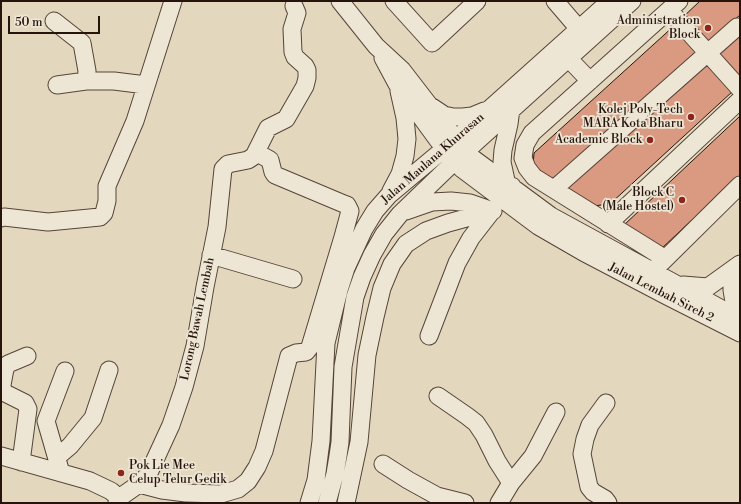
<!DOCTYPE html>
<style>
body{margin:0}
#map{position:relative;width:741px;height:504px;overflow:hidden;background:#e3d8be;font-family:"Libre Bodoni",serif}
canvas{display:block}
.frame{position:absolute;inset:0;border:2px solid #26130b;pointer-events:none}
.scale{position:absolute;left:8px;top:16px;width:92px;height:18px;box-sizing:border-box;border:2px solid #26130b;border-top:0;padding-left:5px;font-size:12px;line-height:14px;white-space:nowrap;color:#26130b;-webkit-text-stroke:3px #ede6d5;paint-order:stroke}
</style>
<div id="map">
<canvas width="741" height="504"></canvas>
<div class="frame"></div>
<div class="scale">50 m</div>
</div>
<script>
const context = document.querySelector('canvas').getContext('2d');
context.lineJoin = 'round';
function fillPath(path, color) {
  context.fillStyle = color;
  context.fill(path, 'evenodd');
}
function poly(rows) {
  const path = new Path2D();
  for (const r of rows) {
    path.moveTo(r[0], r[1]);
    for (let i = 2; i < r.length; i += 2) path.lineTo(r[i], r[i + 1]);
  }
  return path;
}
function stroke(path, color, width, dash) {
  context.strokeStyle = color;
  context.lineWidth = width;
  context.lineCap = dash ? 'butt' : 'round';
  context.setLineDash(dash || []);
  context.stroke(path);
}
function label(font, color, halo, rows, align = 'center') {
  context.font = font + ' "Libre Bodoni",serif';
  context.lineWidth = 3.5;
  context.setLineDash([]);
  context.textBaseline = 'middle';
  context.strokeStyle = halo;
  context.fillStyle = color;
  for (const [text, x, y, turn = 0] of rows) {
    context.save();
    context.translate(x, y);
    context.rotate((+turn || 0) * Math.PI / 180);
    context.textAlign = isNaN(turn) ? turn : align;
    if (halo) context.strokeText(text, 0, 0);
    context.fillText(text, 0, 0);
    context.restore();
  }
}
const building = poly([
 [700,1,740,1,740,15,706,45,682,18,700,1],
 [675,25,699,52,552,181,533,166,534,153,675,25],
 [740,32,740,82,715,55,740,32],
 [707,62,733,91,610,204,593,206,566,189,707,62],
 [740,116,740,175,661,249,624,225,740,116]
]);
fillPath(building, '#d99a81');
stroke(building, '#26130b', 1);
const minor = poly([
 [340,1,376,46,402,70,446,127,471,157,551,216,740,319],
 [394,1,432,43,477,1],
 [555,1,579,29],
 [669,10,740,89],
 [54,21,82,43,87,71,86,81],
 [383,58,397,84,437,139,462,169,538,226,583,252,667,296,740,333],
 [568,58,590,81],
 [57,85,86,81,114,81,146,85],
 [432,107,444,115,453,117,463,117,472,116,484,111],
 [511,109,509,124,503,150,502,162,507,185,512,186],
 [554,189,737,27],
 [391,191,400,174,405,156,407,139,405,118,399,91],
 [406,211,432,202,451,201,470,203,493,211],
 [1,218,4,217,48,222,100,217,104,213,107,201,107,186,135,121,173,1],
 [608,224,740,100],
 [211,255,293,279],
 [664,258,534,177,527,168,523,158,525,145,532,133,679,1],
 [657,267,740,185],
 [734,269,732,282,732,290,734,302,740,313],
 [683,285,708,287,740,264],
 [429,336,457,263,471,238,492,211],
 [438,396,467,416,476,423,484,435,497,461,511,483],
 [606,403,590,425,585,439,582,454,589,487,593,492,605,499,608,503],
 [1,456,90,481,111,491,119,498],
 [57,457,70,446,93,418,109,370],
 [21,462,28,409,25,403,5,393,2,388,2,385,5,369,8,364,27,356],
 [383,464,408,480,437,496,465,503],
 [61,473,46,421,65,371],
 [139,484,162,490,186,493,221,494,238,489,248,481,257,467,264,451,289,356,296,353,306,352,310,347,343,237,350,211,347,205,344,204,275,175,273,172,270,160,256,152],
 [117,503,119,498,139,484,148,475,171,425,184,387,195,346,205,287,217,227,223,169,228,164,248,160,254,156,268,128,286,119,305,86,307,78,307,70,305,66,295,57,293,52,292,29,297,13,294,6],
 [309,503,316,480,321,441,326,343,339,290,346,268,364,229,375,211,389,195,456,139,610,1],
 [327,503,335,474,338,456,340,442,343,367,355,297,362,277,372,255,384,234,400,214,455,161,632,1],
 [346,503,359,442,367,355,375,317,382,288,392,264,406,244,426,231,448,223,492,211],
 [499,503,511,483,533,456,556,412]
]);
stroke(minor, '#554438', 19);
stroke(minor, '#ede6d5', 17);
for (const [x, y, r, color] of [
 [708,28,4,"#8f2418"],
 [691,117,4,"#8f2418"],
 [650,140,4,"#8f2418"],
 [682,200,4,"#8f2418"],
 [121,473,4,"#8f2418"]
]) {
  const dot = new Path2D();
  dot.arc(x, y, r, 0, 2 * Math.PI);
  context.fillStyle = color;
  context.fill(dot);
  stroke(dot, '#ede6d5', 1.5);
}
label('12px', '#26130b', '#ede6d5', [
 ["Administration",700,21],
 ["Block",700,35],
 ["Kolej Poly-Tech",683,110],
 ["MARA Kota Bharu",683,124],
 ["Academic Block",642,140],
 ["Block C",674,193],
 ["(Male Hostel)",674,207],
 ["Pok Lie Mee",129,466,"left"],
 ["Celup Telur Gedik",129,480,"left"]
], 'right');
label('12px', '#26130b', '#ede6d5', [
 ["Jalan Maulana Khurasan",433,159,-41],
 ["Jalan Lembah Sireh 2",661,293,27],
 ["Lorong Bawah Lembah",198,319,-78]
]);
</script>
